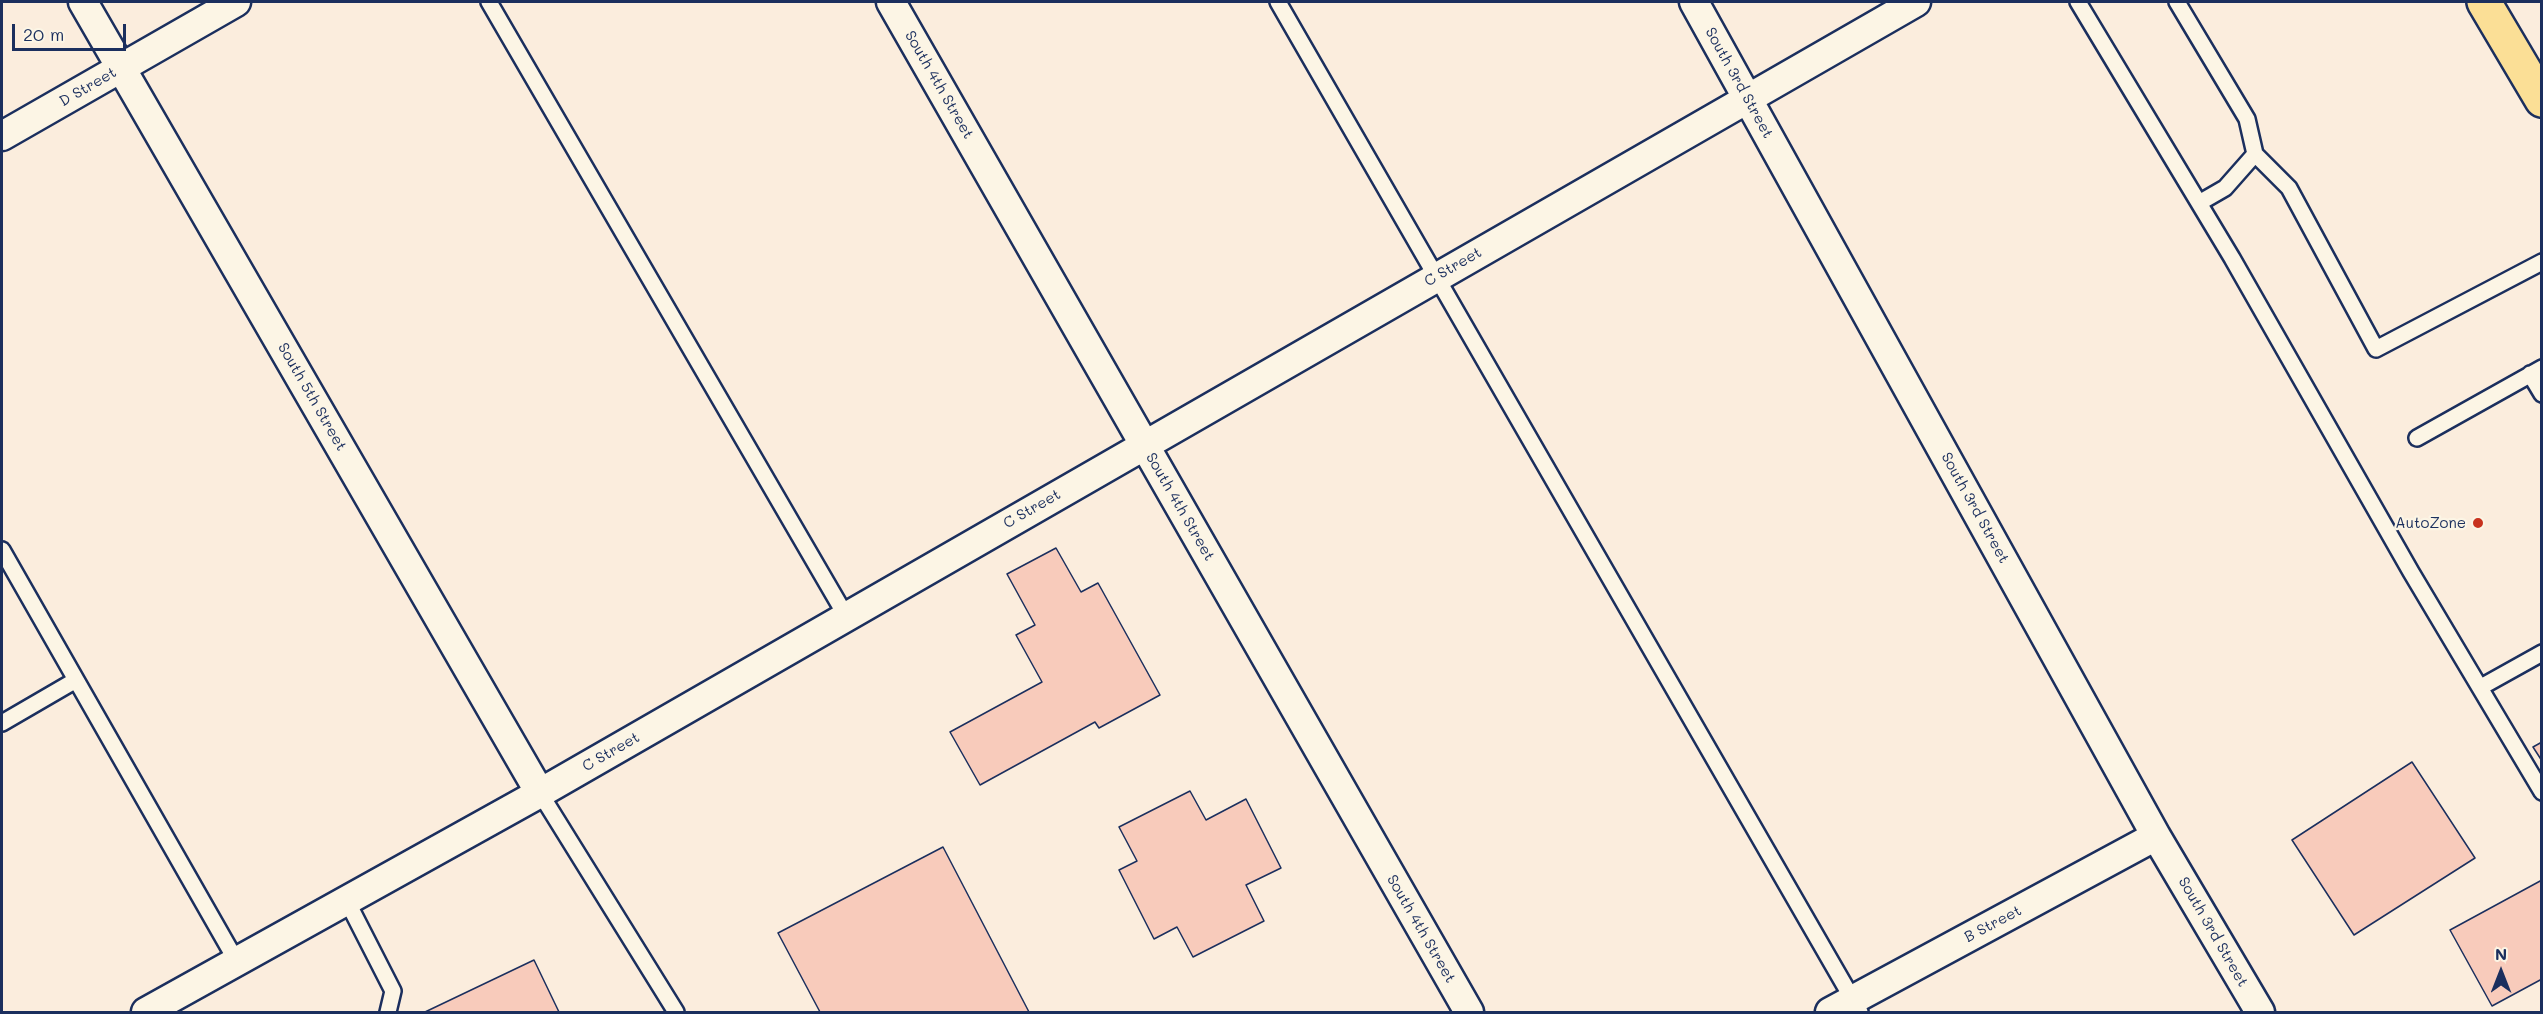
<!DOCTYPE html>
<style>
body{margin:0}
#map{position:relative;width:2543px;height:1014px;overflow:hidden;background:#fbeddd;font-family:Mali,sans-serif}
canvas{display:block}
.frame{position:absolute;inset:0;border:3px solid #1b2f5e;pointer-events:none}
.north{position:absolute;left:2471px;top:942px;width:60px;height:60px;-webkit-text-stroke:4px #fcf5e5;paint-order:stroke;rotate:0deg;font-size:16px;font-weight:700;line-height:24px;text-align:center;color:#1b2f5e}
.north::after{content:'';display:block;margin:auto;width:21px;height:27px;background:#1b2f5e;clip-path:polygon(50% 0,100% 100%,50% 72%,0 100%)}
.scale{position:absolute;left:12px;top:24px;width:114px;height:27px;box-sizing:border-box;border:3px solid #1b2f5e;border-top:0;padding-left:8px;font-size:18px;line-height:21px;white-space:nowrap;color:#1b2f5e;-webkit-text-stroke:4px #fcf5e5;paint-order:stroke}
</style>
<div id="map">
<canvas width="2543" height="1014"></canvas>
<div class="frame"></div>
<div class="north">N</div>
<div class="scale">20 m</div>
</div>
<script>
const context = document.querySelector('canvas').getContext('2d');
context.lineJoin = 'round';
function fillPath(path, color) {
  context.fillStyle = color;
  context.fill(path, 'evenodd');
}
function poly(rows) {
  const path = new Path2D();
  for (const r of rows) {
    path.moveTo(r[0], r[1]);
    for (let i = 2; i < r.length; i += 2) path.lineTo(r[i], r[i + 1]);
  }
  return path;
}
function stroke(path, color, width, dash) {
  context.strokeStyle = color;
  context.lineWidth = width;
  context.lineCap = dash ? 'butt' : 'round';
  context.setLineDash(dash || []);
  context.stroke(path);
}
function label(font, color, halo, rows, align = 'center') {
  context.font = font + ' Mali,sans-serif';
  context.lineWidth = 4.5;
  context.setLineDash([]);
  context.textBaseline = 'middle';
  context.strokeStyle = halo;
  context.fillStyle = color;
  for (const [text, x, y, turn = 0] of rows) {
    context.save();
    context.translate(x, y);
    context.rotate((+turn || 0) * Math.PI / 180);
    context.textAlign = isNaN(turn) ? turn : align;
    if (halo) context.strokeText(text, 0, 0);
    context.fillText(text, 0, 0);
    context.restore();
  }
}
const building = poly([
 [1056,548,1081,592,1098,583,1160,695,1099,728,1095,722,980,785,950,732,1042,682,1016,635,1035,625,1007,574,1056,548],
 [2542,742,2542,761,2533,747,2542,742],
 [2412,762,2475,858,2354,935,2292,840,2412,762],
 [1190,791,1206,820,1246,799,1281,868,1246,885,1264,921,1193,957,1177,927,1154,939,1119,870,1137,861,1119,827,1190,791],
 [943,847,1029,1012,820,1012,778,933,943,847],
 [2542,880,2542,979,2492,1006,2450,930,2542,880],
 [534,960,559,1012,425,1012,534,960]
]);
fillPath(building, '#f8cbbb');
stroke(building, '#1b2f5e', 1.5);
const lane = poly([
 [489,2,846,616],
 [1278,2,1860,1012],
 [2078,2,2232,258,2411,572,2542,792],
 [2177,2,2247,119,2255,154,2225,188,2199,203],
 [2255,154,2289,188,2376,349,2542,262],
 [2530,374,2542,394],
 [2417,438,2542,368],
 [2,550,237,962],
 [2481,687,2542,653],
 [2,723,76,680],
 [540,793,676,1012],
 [347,901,393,991,388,1012]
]);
const street = poly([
 [83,2,540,793],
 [891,2,1469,1012],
 [1694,2,2156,836,2260,1012],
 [2,136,236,2],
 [146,1012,540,793,1916,2],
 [1830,1012,2156,836]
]);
const primary = poly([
 [2484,2,2542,100]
]);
stroke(lane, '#1b2f5e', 20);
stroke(street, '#1b2f5e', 33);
stroke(primary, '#1b2f5e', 38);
stroke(lane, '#fcf5e5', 15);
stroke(street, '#fcf5e5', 28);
stroke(primary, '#fbdf96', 33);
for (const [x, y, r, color] of [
 [2478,523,6,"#c8321e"]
]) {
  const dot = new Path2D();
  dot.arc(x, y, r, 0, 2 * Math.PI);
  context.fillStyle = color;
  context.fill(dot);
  stroke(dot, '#fcf5e5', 2);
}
label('15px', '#1b2f5e', '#fcf5e5', [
 ["South 3rd Street",1739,83,61],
 ["South 4th Street",939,85,60],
 ["D Street",88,87,-30],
 ["C Street",1453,267,-30],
 ["South 5th Street",312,397,60],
 ["South 4th Street",1180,507,60],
 ["South 3rd Street",1975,508,61],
 ["C Street",1032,509,-30],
 ["C Street",611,752,-30],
 ["B Street",1993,924,-28],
 ["South 4th Street",1421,929,60],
 ["South 3rd Street",2213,932,60]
]);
label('15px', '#1b2f5e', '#fcf5e5', [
 ["AutoZone",2466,523]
], 'right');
</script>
